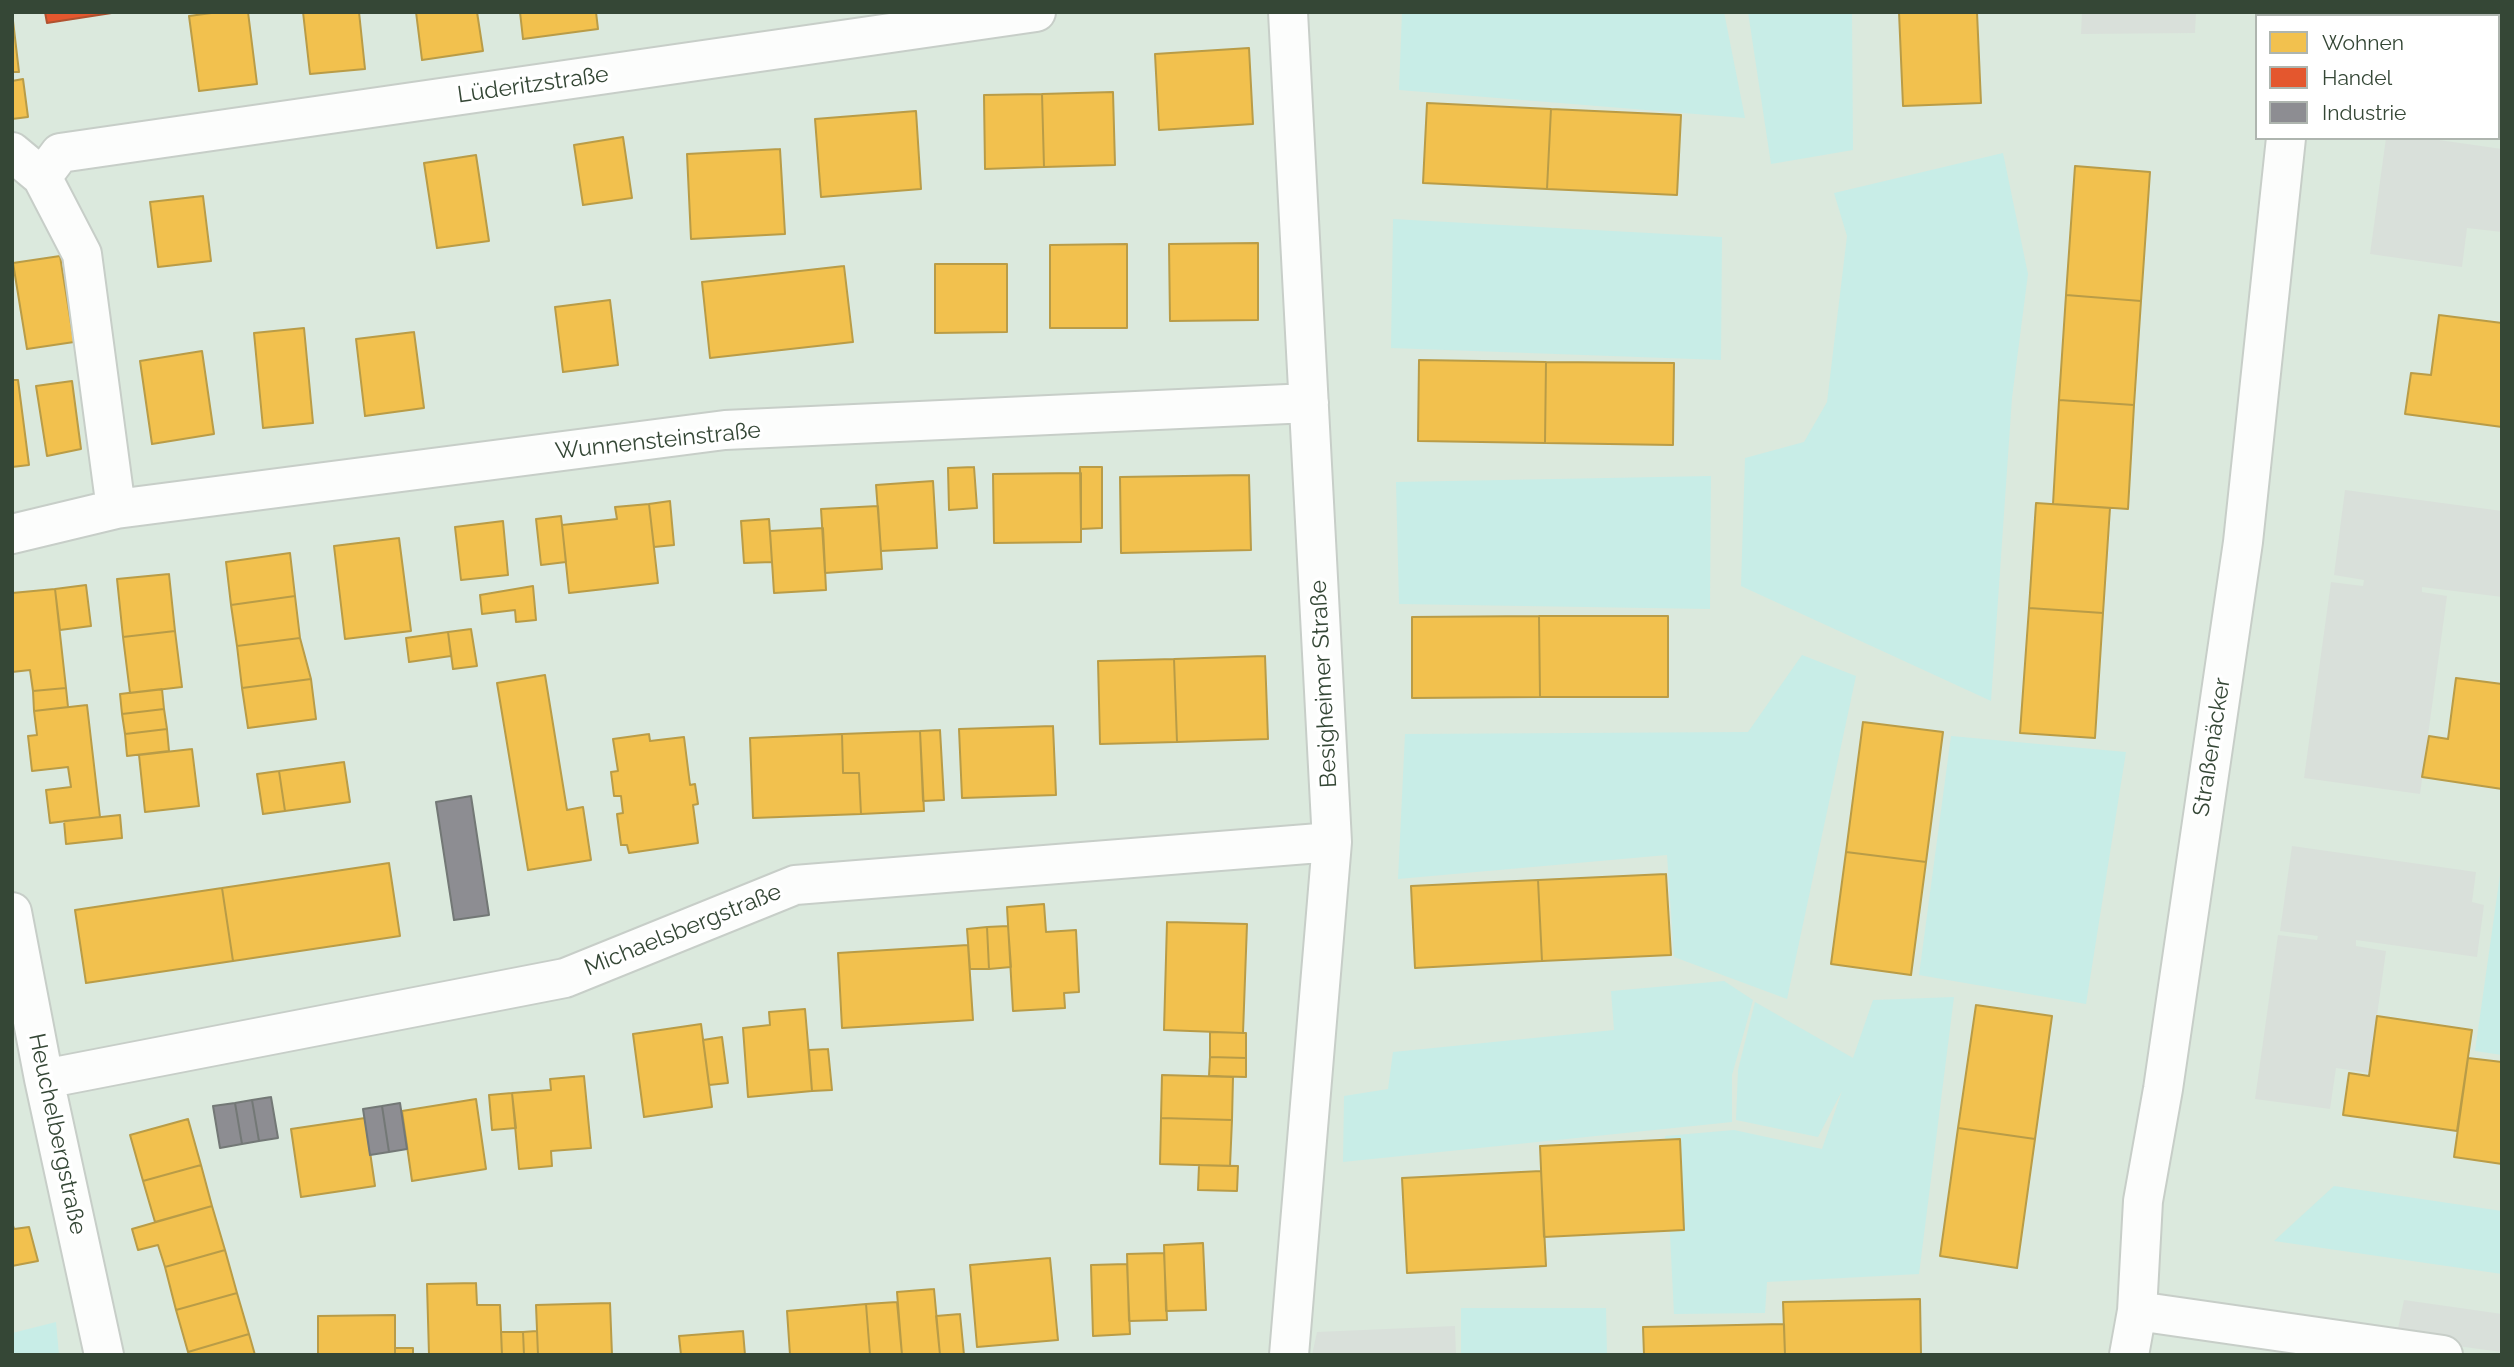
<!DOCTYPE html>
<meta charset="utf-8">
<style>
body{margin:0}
#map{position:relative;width:2514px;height:1367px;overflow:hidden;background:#eaf0ea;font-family:Raleway,sans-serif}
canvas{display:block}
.frame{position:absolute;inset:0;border:14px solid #354736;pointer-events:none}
.legend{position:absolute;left:2255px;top:14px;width:245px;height:126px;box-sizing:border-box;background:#fff;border:2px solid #aeb5af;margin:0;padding:9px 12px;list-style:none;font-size:21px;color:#354736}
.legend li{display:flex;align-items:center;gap:14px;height:35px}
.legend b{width:35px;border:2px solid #aeb5af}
</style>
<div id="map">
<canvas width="2514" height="1367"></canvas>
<div class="frame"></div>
<ul class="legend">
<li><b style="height:19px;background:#f2c14e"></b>Wohnen</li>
<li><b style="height:19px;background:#e4572e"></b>Handel</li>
<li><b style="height:19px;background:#8d8d92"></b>Industrie</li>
</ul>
</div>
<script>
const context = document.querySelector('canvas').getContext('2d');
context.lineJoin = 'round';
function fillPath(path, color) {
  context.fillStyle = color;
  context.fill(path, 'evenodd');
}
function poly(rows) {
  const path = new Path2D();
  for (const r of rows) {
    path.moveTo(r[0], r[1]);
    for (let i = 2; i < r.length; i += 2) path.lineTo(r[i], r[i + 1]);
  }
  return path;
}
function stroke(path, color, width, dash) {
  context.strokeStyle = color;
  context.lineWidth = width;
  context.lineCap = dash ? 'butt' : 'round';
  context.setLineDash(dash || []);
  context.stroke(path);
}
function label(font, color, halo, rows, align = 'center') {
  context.font = font + ' Raleway,sans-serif';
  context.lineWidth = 7;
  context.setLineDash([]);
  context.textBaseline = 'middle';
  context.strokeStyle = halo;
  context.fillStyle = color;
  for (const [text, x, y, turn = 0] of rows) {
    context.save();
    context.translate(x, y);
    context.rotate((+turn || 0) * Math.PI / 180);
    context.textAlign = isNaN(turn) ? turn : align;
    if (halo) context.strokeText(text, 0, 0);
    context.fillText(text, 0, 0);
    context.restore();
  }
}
fillPath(poly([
 [12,12,2502,12,2502,1355,12,1355],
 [2257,16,2498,16,2498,138,2257,138]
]), '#dbe9dd');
fillPath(poly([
 [1402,12,1724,12,1745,118,1399,90],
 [1748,12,1852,12,1853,150,1771,164],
 [2003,153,2028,274,2012,398,1991,701,1741,586,1745,458,1804,442,1827,402,1847,236,1834,193],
 [1393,219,1722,237,1721,360,1391,348],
 [1711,476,1710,609,1399,604,1396,482],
 [1802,655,1856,676,1787,999,1674,957,1667,855,1398,879,1405,734,1748,732],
 [1951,736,2126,752,2086,1004,1919,975],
 [2502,861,2502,1055,2475,1051],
 [1724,981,1753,1000,1732,1075,1732,1122,1343,1162,1344,1096,1388,1089,1393,1052,1614,1030,1611,991],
 [1954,997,1919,1274,1767,1282,1765,1313,1674,1314,1665,1136,1734,1130,1822,1149,1842,1091,1818,1137,1736,1120,1738,1070,1755,1002,1853,1058,1873,1000],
 [2334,1186,2502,1211,2502,1274,2274,1241],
 [1461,1308,1606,1308,1607,1355,1461,1355],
 [56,1322,59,1355,12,1355,12,1333]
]), '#c8ede7');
fillPath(poly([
 [2082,12,2196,12,2195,33,2081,34],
 [2386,138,2425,138,2502,149,2502,232,2467,228,2462,267,2370,254],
 [2345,490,2502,511,2502,597,2422,587,2422,592,2447,596,2420,794,2304,778,2331,582,2363,586,2364,580,2334,575],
 [2292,846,2476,872,2472,902,2484,905,2477,957,2356,940,2356,946,2386,951,2369,1073,2336,1068,2330,1109,2255,1099,2278,935,2317,940,2318,936,2280,931],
 [2404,1300,2502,1314,2502,1352,2396,1338],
 [1455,1326,1456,1355,1312,1355,1317,1332]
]), '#d9e0da');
const homes = poly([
 [12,12,19,72,12,72,12,12],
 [219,12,248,12,257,84,199,91,189,16,219,12],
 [303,12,359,12,365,69,310,74,303,12],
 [416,12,477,12,483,51,422,60,416,12],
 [520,12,596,12,598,29,523,39,520,12],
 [1899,12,1977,12,1981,103,1903,106,1899,12],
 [2390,12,2502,12,2502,51,2498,51,2498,16,2390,16,2390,12],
 [1249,48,1253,124,1159,130,1155,54,1249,48],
 [23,79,28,117,12,119,12,81,23,79],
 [1113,92,1115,165,1044,167,1042,94,1113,92],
 [1042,94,1044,167,985,169,984,95,1042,94],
 [1427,103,1551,109,1547,189,1423,183,1427,103],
 [1551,109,1681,115,1677,195,1547,189,1551,109],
 [916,111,921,189,821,197,815,119,916,111],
 [623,137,632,198,583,205,574,145,623,137],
 [780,149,785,234,691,239,687,154,780,149],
 [476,155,489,241,437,248,424,163,476,155],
 [2075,166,2150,172,2141,301,2066,295,2075,166],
 [203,196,211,261,158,267,150,202,203,196],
 [1258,243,1258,320,1170,321,1169,244,1258,243],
 [1127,244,1127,328,1050,328,1050,245,1127,244],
 [60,256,74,342,27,349,13,263,60,256],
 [935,264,1007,264,1007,332,935,333,935,264],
 [844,266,853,342,710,358,702,282,844,266],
 [2066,295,2141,301,2134,405,2059,400,2066,295],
 [610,300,618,365,563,372,555,307,610,300],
 [2439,315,2502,323,2502,427,2405,414,2411,373,2431,375,2439,315],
 [304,328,313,423,263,428,254,333,304,328],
 [414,332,424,408,365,416,356,339,414,332],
 [202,351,214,434,152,444,140,361,202,351],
 [1419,360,1546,362,1545,443,1418,441,1419,360],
 [1546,362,1674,363,1673,445,1545,443,1546,362],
 [12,380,18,380,29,465,12,467,12,380],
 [72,381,81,449,47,456,36,386,72,381],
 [2059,400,2134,405,2128,509,2053,504,2059,400],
 [974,467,977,508,949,510,948,468,974,467],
 [1080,467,1102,467,1102,528,1081,529,1080,467],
 [1081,473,1081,542,994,543,993,474,1081,473],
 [1249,475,1251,550,1121,553,1120,477,1249,475],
 [933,481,937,548,881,551,876,485,933,481],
 [670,501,674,545,654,547,649,504,670,501],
 [2036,503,2110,508,2103,613,2029,608,2036,503],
 [649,504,658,583,569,593,562,525,617,519,615,507,649,504],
 [878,506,882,569,825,573,821,509,878,506],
 [561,516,566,562,541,565,536,519,561,516],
 [769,519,772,562,744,563,741,521,769,519],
 [503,521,508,575,461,580,455,527,503,521],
 [823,528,826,590,774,593,770,531,823,528],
 [399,538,411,631,345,639,334,546,399,538],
 [290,553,295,596,231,605,226,562,290,553],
 [169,574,175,631,123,637,117,579,169,574],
 [86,585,91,626,60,630,55,589,86,585],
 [533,586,536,620,516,622,515,610,482,614,480,595,533,586],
 [55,589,66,688,33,691,30,670,12,672,12,593,55,589],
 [295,596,300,638,237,646,231,605,295,596],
 [2029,608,2103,613,2095,738,2020,733,2029,608],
 [1539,616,1668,616,1668,697,1540,697,1539,616],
 [1539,616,1540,697,1412,698,1412,617,1539,616],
 [471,629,477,666,453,669,448,632,471,629],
 [175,631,182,687,130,693,123,637,175,631],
 [448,632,451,656,409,662,406,638,448,632],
 [300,638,311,679,242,688,237,646,300,638],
 [1265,656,1268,739,1177,742,1174,659,1265,656],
 [1174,659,1177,742,1100,744,1098,661,1174,659],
 [545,675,567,810,583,807,591,860,528,870,497,683,545,675],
 [2456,678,2502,684,2502,789,2422,777,2429,736,2448,739,2456,678],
 [311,679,316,719,248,728,242,688,311,679],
 [66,688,68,707,34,711,33,691,66,688],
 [162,689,164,709,122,714,120,694,162,689],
 [87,705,100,817,50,823,46,790,71,787,68,767,32,771,28,736,37,735,34,711,87,705],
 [164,709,167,729,125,734,122,714,164,709],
 [1863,722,1943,732,1926,862,1846,852,1863,722],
 [1053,726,1056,795,962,798,959,729,1053,726],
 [167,729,169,751,127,756,125,734,167,729],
 [940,730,944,800,923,801,920,731,940,730],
 [920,731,924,811,861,814,859,773,843,773,842,734,920,731],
 [649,734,650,741,684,737,690,785,695,784,698,804,693,805,698,843,629,853,627,845,621,845,617,814,623,813,621,796,614,796,611,772,618,771,613,739,649,734],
 [842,734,843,773,859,773,861,814,753,818,750,738,842,734],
 [192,749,199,806,145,812,139,755,192,749],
 [344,762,350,802,285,811,279,771,344,762],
 [279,771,285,811,263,814,257,774,279,771],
 [120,815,122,838,66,844,64,821,120,815],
 [1846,852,1926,862,1911,975,1831,964,1846,852],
 [389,863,400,936,233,961,222,888,389,863],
 [1666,874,1671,955,1542,961,1538,880,1666,874],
 [1538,880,1542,961,1415,968,1411,886,1538,880],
 [222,888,233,961,86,983,75,910,222,888],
 [1044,904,1046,932,1076,930,1079,992,1064,993,1065,1008,1013,1011,1007,907,1044,904],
 [1167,922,1247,924,1243,1033,1164,1030,1167,922],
 [1008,926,1011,967,989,969,987,927,1008,926],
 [987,927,989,969,970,969,967,929,987,927],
 [968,945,973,1020,842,1028,838,953,968,945],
 [1976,1005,2052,1016,2035,1139,1958,1128,1976,1005],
 [805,1009,812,1091,748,1097,743,1028,770,1025,769,1012,805,1009],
 [2377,1016,2472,1030,2457,1131,2343,1115,2349,1073,2369,1076,2377,1016],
 [701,1024,712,1107,644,1117,633,1034,701,1024],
 [1210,1032,1246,1033,1246,1058,1210,1057,1210,1032],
 [722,1037,728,1083,709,1085,703,1040,722,1037],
 [828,1049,832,1090,812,1091,809,1050,828,1049],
 [1210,1057,1246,1058,1246,1077,1209,1076,1210,1057],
 [2468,1058,2502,1062,2502,1164,2454,1157,2468,1058],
 [1162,1075,1233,1077,1232,1120,1161,1118,1162,1075],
 [584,1076,591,1148,551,1151,552,1166,519,1169,512,1093,551,1090,550,1079,584,1076],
 [512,1093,516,1128,492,1130,489,1095,512,1093],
 [476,1099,486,1169,412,1181,402,1111,476,1099],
 [365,1118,375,1186,301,1197,291,1129,365,1118],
 [1161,1118,1232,1120,1230,1166,1160,1164,1161,1118],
 [188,1119,201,1165,143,1181,130,1135,188,1119],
 [1958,1128,2035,1139,2017,1268,1940,1256,1958,1128],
 [1680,1139,1684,1230,1544,1237,1540,1146,1680,1139],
 [201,1165,212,1206,155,1222,143,1181,201,1165],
 [1199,1165,1238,1166,1237,1191,1198,1190,1199,1165],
 [1541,1171,1546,1266,1407,1273,1402,1178,1541,1171],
 [212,1206,225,1250,165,1267,158,1245,138,1250,132,1229,212,1206],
 [12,1222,14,1229,29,1227,38,1261,12,1266,12,1222],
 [1203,1243,1206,1310,1166,1311,1164,1245,1203,1243],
 [225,1250,237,1293,176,1310,165,1267,225,1250],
 [1164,1253,1167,1320,1129,1321,1127,1254,1164,1253],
 [1050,1258,1058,1340,977,1347,970,1265,1050,1258],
 [1127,1264,1130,1334,1093,1336,1091,1265,1127,1264],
 [476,1283,477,1305,500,1305,502,1355,429,1355,427,1284,476,1283],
 [934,1289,940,1355,902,1355,897,1292,934,1289],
 [237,1293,249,1334,188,1352,176,1310,237,1293],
 [1920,1299,1921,1355,1785,1355,1783,1302,1920,1299],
 [897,1302,902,1355,870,1355,866,1304,897,1302],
 [610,1303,612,1355,538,1355,536,1305,610,1303],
 [866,1304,870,1355,790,1355,787,1311,866,1304],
 [960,1314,964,1355,940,1355,936,1316,960,1314],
 [395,1315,395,1355,318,1355,318,1316,395,1315],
 [1784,1324,1785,1355,1644,1355,1643,1327,1784,1324],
 [537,1331,538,1355,524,1355,523,1332,537,1331],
 [743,1331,745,1355,681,1355,679,1336,743,1331],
 [501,1332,523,1332,524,1355,502,1355,501,1332],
 [249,1334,255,1355,189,1355,188,1352,249,1334],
 [395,1348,413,1348,413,1355,395,1355,395,1348]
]);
fillPath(homes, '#f2c14e');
stroke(homes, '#b99c47', 2);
const shops = poly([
 [45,12,118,12,47,23,45,12]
]);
fillPath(shops, '#e4572e');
stroke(shops, '#b05230', 2);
const industry = poly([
 [471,796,489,915,454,920,436,802,471,796],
 [271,1097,278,1138,259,1141,252,1100,271,1097],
 [252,1100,259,1141,242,1144,235,1103,252,1100],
 [235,1103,242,1144,220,1148,213,1106,235,1103],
 [400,1103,407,1149,389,1152,382,1106,400,1103],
 [382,1106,389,1152,370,1155,363,1109,382,1106]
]);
fillPath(industry, '#8d8d92');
stroke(industry, '#737876', 2);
const street = poly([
 [1288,12,1332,842,1289,1355],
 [2296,16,2296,12],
 [12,152,42,177],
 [116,509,82,254,42,177,60,153,1036,12],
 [12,534,116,509,725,430,1309,403],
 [12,912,44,1079,104,1355],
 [44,1079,565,978,795,885,1332,842],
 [2137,1311,2443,1355],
 [2129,1355,2137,1311,2143,1201,2163,1089,2243,542,2286,138]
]);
stroke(street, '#c7cec8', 42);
stroke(street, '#fcfdfc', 38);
label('23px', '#354736', '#fff', [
 ["Lüderitzstraße",533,85,-8],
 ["Wunnensteinstraße",658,441,-6],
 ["Besigheimer Straße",1324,684,-93],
 ["Straßenäcker",2212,747,-81],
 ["Michaelsbergstraße",683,930,-22],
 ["Heuchelbergstraße",57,1134,78]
]);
</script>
